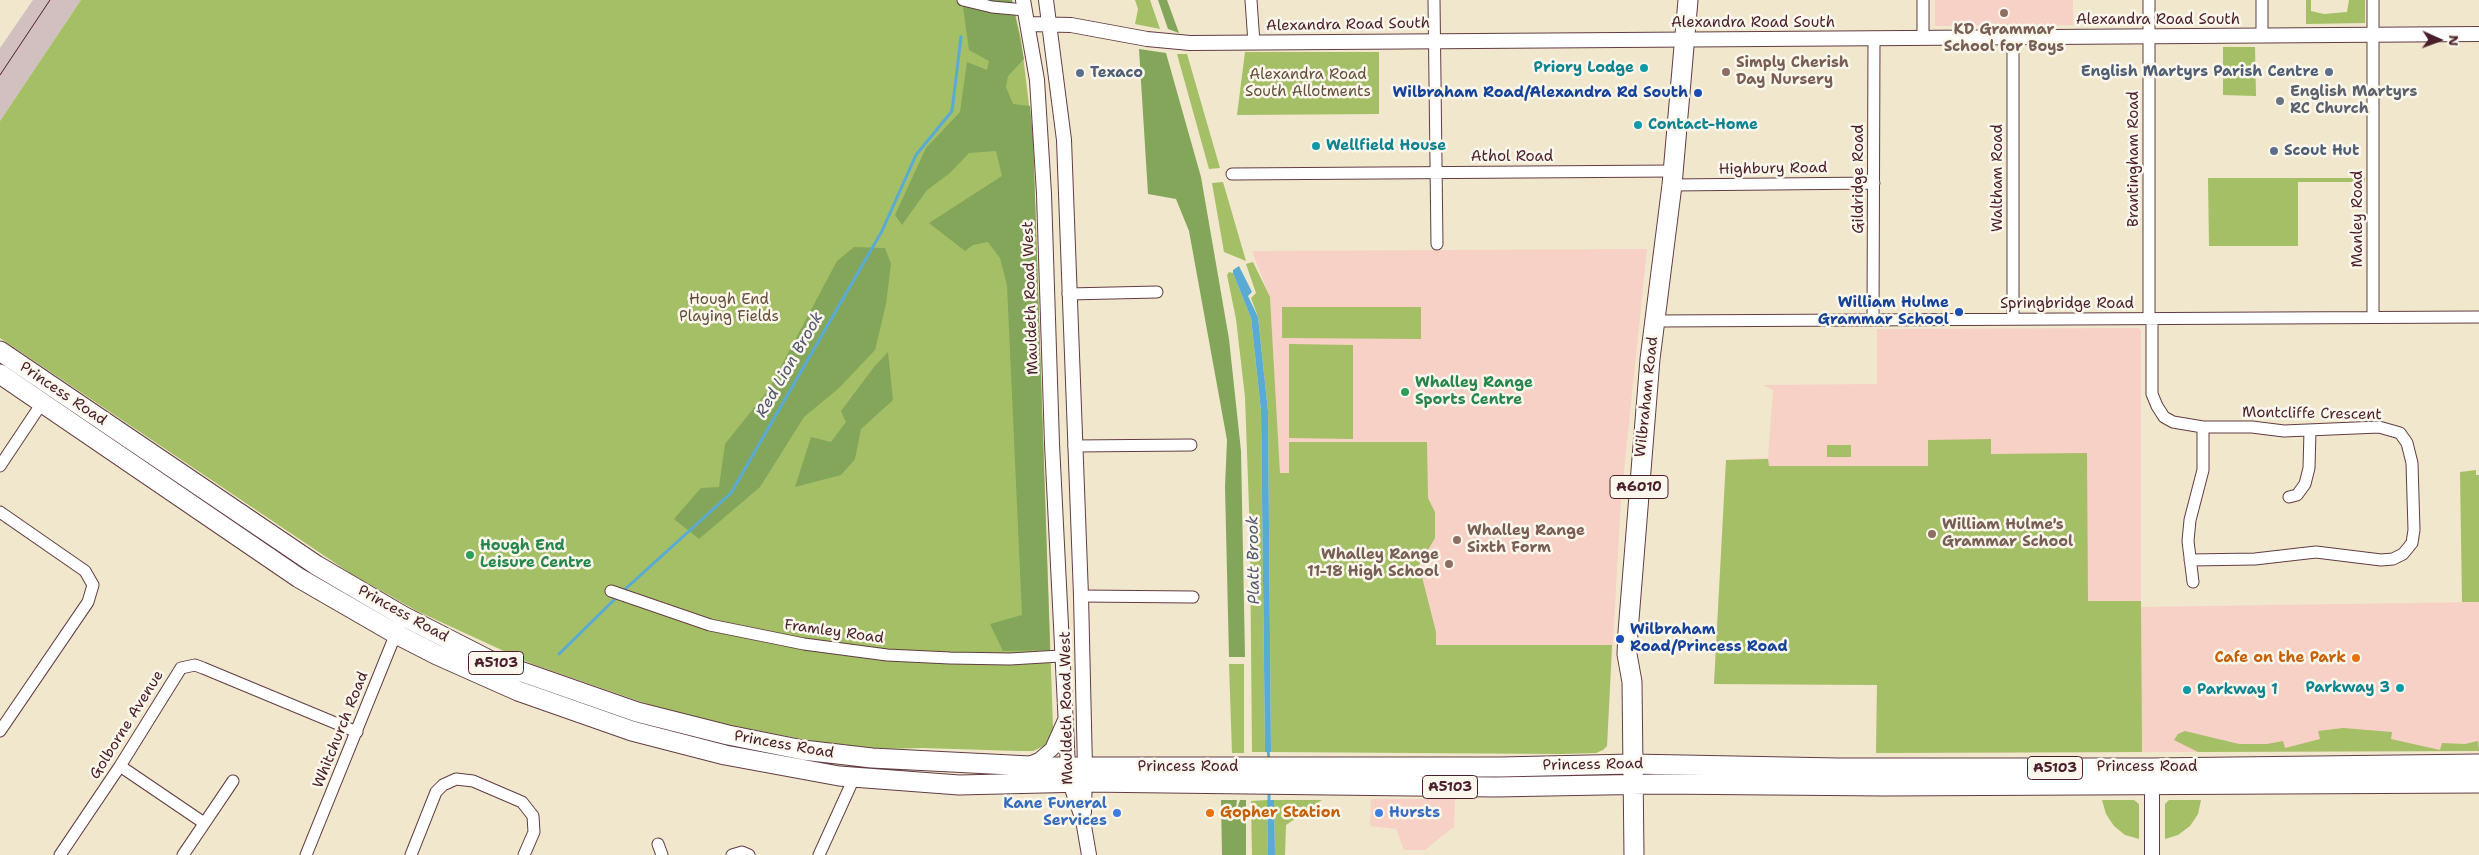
<!DOCTYPE html>
<style>
body{margin:0}
#map{position:relative;width:2479px;height:855px;overflow:hidden;background:#f0e7cc;font-family:"Shantell Sans",sans-serif}
canvas{display:block}
.north{position:absolute;left:2414px;top:15px;width:50px;height:50px;-webkit-text-stroke:4px #fbf7ec;paint-order:stroke;rotate:92deg;font-size:14px;font-weight:700;line-height:20px;text-align:center;color:#4a1f2b}
.north::after{content:'';display:block;margin:auto;width:18px;height:22px;background:#4a1f2b;clip-path:polygon(50% 0,100% 100%,50% 72%,0 100%)}
</style>
<div id="map">
<canvas width="2479" height="855"></canvas>
<div class="north">N</div>
</div>
<script>
const context = document.querySelector('canvas').getContext('2d');
context.lineJoin = 'round';
function fillPath(path, color) {
  context.fillStyle = color;
  context.fill(path, 'evenodd');
}
function poly(rows) {
  const path = new Path2D();
  for (const r of rows) {
    path.moveTo(r[0], r[1]);
    for (let i = 2; i < r.length; i += 2) path.lineTo(r[i], r[i + 1]);
  }
  return path;
}
function stroke(path, color, width, dash) {
  context.strokeStyle = color;
  context.lineWidth = width;
  context.lineCap = dash ? 'butt' : 'round';
  context.setLineDash(dash || []);
  context.stroke(path);
}
function label(font, color, halo, rows, align = 'center') {
  context.font = font + ' "Shantell Sans",sans-serif';
  context.lineWidth = 5;
  context.setLineDash([]);
  context.textBaseline = 'middle';
  context.strokeStyle = halo;
  context.fillStyle = color;
  for (const [text, x, y, turn = 0] of rows) {
    context.save();
    context.translate(x, y);
    context.rotate((+turn || 0) * Math.PI / 180);
    context.textAlign = isNaN(turn) ? turn : align;
    if (halo) context.strokeText(text, 0, 0);
    context.fillText(text, 0, 0);
    context.restore();
  }
}
fillPath(poly([
 [1935,0,2073,0,2073,25,1935,26],
 [1647,249,1621,500,1607,746,1596,753,1534,754,1280,473,1270,298,1252,251],
 [2138,328,2141,331,2141,607,2479,602,2479,751,1876,753,1877,685,1714,684,1726,460,1768,458,1773,390,1763,385,1877,384,1877,329],
 [1371,799,1455,799,1454,828,1451,829,1425,850,1404,850,1396,829,1370,826]
]), '#f7d1c6');
fillPath(poly([
 [33,0,81,0,0,121,0,48]
]), '#d2bfbf');
fillPath(poly([
 [81,0,1012,0,1021,39,1033,138,1053,728,1046,745,1033,751,1018,751,923,748,875,749,824,743,733,726,653,706,532,664,417,611,350,573,0,338,0,121],
 [1135,0,1150,0,1160,29,1135,24,1138,9],
 [2306,0,2311,0,2311,11,2324,14,2347,12,2349,0,2365,0,2365,23,2306,24],
 [2223,47,2255,47,2256,96,2223,95],
 [1245,52,1379,52,1379,114,1237,115],
 [1177,54,1187,54,1220,168,1209,169],
 [2208,178,2365,178,2365,182,2298,182,2298,246,2209,246],
 [1223,182,1246,261,1224,252,1212,183],
 [1253,262,1270,297,1280,473,1289,473,1289,442,1427,442,1428,498,1435,512,1435,538,1419,565,1436,632,1436,645,1612,645,1607,746,1603,750,1596,753,1561,754,1271,752,1268,411,1258,317,1251,298,1256,293,1246,264],
 [1229,272,1233,273,1251,318,1261,411,1265,752,1252,752,1250,536,1245,397,1236,319,1227,275],
 [1282,307,1421,307,1421,339,1282,338],
 [1289,344,1353,345,1353,439,1289,438],
 [1991,439,1991,454,2087,453,2088,601,2141,601,2142,752,1876,753,1877,685,1714,684,1726,460,1768,459,1769,466,1928,466,1928,440],
 [1827,445,1851,445,1851,457,1827,457],
 [2476,470,2476,475,2479,475,2479,602,2462,602,2460,472],
 [1229,664,1244,664,1244,753,1232,753],
 [2343,728,2392,732,2391,739,2440,750,2442,743,2465,744,2478,741,2479,751,2198,752,2174,740,2178,734,2185,731,2239,744,2267,744,2283,741,2285,748,2320,739,2318,731],
 [1267,800,1268,855,1252,855,1251,801],
 [1274,800,1322,800,1286,825,1285,855,1275,855],
 [2102,800,2134,800,2139,804,2139,839,2125,835,2114,826,2106,814],
 [2169,800,2201,800,2198,814,2190,826,2178,835,2165,839,2165,804]
]), '#a4bf65');
fillPath(poly([
 [962,0,1012,0,1024,59,1008,76,1006,87,1013,104,1030,106,1033,138,1050,650,1003,651,990,624,1022,615,1007,285,1000,258,988,242,973,245,965,251,929,223,1002,176,996,151,969,153,950,173,927,190,902,225,895,215,926,148,960,112,967,62,987,70,989,61,969,50],
 [1158,0,1167,0,1179,33,1168,29],
 [1139,49,1166,53,1201,177,1229,339,1241,451,1245,657,1229,657,1225,487,1227,440,1189,231,1176,199,1148,194],
 [854,247,885,248,891,264,886,304,875,350,839,388,804,417,760,487,699,539,674,519,701,488,719,487,725,444,769,389,837,261],
 [888,352,893,400,861,429,855,459,841,475,795,487,811,437,831,442,846,422,841,411,874,367],
 [1237,800,1235,815,1240,800,1246,800,1246,855,1222,855,1221,800]
]), '#83a65a');
fillPath(poly([
 [1239,266,1252,292,1248,296,1258,317,1268,411,1271,752,1265,752,1261,411,1251,318,1233,273,1233,270],
 [1267,800,1274,800,1275,855,1268,855]
]), '#5aabd4');
stroke(poly([
 [622,592,731,493,882,231,916,155,952,111,961,37],
 [559,654,618,596],
 [1268,748,1269,762],
 [1269,791,1269,804]
]), '#5aabd4', 3);
const minor = poly([
 [963,0,992,7,1025,10],
 [1251,0,1254,43],
 [1434,0,1437,244],
 [2262,36,2262,0],
 [1923,38,1923,0],
 [1232,174,1673,171],
 [1672,185,1874,183],
 [1068,294,1157,292],
 [2373,317,2373,0],
 [2013,319,2013,37],
 [2149,319,2149,0],
 [2152,319,2152,394,2157,406,2164,417,2173,422,2203,427,2252,427,2284,431,2379,427,2400,433,2407,443,2412,463,2414,530,2412,543,2403,554,2393,559,2381,560,2316,552,2255,559,2190,560],
 [1873,320,1874,38],
 [1655,321,2479,317],
 [1074,446,1191,445],
 [0,466,42,403],
 [2289,497,2297,495,2305,484,2309,468,2310,431],
 [0,512,85,571,93,585,88,602,0,731],
 [2193,582,2188,541,2190,520,2203,470,2203,427],
 [611,591,710,625,804,644,887,655,950,658,1010,659,1060,656],
 [1081,596,1193,597],
 [120,766,204,823],
 [658,844,662,855],
 [60,855,120,766,181,668,195,665,203,668,357,732],
 [183,855,233,781],
 [306,855,403,616],
 [411,855,436,792,443,785,456,779,473,781,522,802,533,816,534,832,524,855],
 [732,855,742,852,749,855],
 [819,855,854,778]
]);
const tertiary = poly([
 [1023,0,1037,80,1044,194,1052,444,1068,767,1070,783,1083,820,1089,855],
 [1046,0,1064,140,1081,596,1085,768,1084,812],
 [1028,24,1071,25,1147,39,1190,43,2479,34],
 [1027,765,1039,760,1052,749,1065,720],
 [2152,776,2152,855]
]);
const trunk = poly([
 [0,351,316,565,403,616,491,661,637,712,728,735,803,750,872,758,1050,767,1501,767,1632,764,1838,768,2152,768,2479,764],
 [0,374,299,578,396,634,437,655,518,691,632,731,725,755,839,776,959,785,1085,782,1495,787,1658,784,1885,786,2479,783],
 [1634,855,1632,682,1627,654,1628,632,1650,359,1672,185,1688,0]
]);
stroke(minor, '#633d43', 13);
stroke(tertiary, '#633d43', 16);
stroke(trunk, '#633d43', 21);
stroke(minor, '#fff', 11);
stroke(tertiary, '#fff', 14);
stroke(trunk, '#fff', 19);
stroke(poly([
 [0,75,50,0]
]), '#4a1f2b', 1);
for (const [x, y, r, color] of [
 [2004,13,5,"#8d6e63"],
 [1644,68,5,"#0f9aa8"],
 [1726,72,5,"#8d6e63"],
 [2329,72,5,"#5c6f8a"],
 [1080,73,5,"#5c6f8a"],
 [1698,93,5,"#1a4fb4"],
 [2280,101,5,"#6b7280"],
 [1638,125,5,"#0f9aa8"],
 [1316,146,5,"#0f9aa8"],
 [2274,151,5,"#5c6f8a"],
 [1959,312,5,"#1a4fb4"],
 [1405,392,5,"#2e9e5b"],
 [1932,534,5,"#8d6e63"],
 [1457,540,5,"#8d6e63"],
 [470,555,5,"#2e9e5b"],
 [1449,564,5,"#8d6e63"],
 [1620,639,5,"#1a4fb4"],
 [2356,658,5,"#e8710a"],
 [2400,688,5,"#0f9aa8"],
 [2187,690,5,"#0f9aa8"],
 [1117,813,5,"#3f7fe0"],
 [1210,813,5,"#e8710a"],
 [1379,813,5,"#3f7fe0"]
]) {
  const dot = new Path2D();
  dot.arc(x, y, r, 0, 2 * Math.PI);
  context.fillStyle = color;
  context.fill(dot);
  stroke(dot, '#fbf7ec', 2);
}
for (const [x, y, w] of [
 [1639,487,58],
 [496,663,55],
 [2055,768,55],
 [1450,787,55]
]) {
  const box = new Path2D();
  box.roundRect(x - w / 2, y - 11.5, w, 23, 4);
  context.fillStyle = '#fbf7ec';
  context.fill(box);
  stroke(box, '#4a1f2b', 1);
}
label('bold 14px', '#4a1f2b', null, [
 ["A6010",1639,487],
 ["A5103",496,663],
 ["A5103",2055,768],
 ["A5103",1450,787]
]);
label('15px', '#4a1f2b', '#fbf7ec', [
 ["Alexandra Road South",2158,20],
 ["Alexandra Road South",1753,23],
 ["Alexandra Road South",1348,25,-1],
 ["Athol Road",1512,157],
 ["Brantingham Road",2134,159,-90],
 ["Highbury Road",1773,169,-1],
 ["Waltham Road",1998,178,-90],
 ["Gildridge Road",1859,179,-90],
 ["Manley Road",2358,219,-90],
 ["Mauldeth Road West",1031,298,-92],
 ["Springbridge Road",2067,304],
 ["Princess Road",63,394,34],
 ["Wilbraham Road",1647,397,-84],
 ["Montcliffe Crescent",2312,414,1],
 ["Princess Road",403,614,29],
 ["Framley Road",834,632,8],
 ["Mauldeth Road West",1067,708,-91],
 ["Golborne Avenue",127,725,-58],
 ["Whitchurch Road",341,730,-68],
 ["Princess Road",784,745,10],
 ["Princess Road",1593,765,-1],
 ["Princess Road",1188,767],
 ["Princess Road",2147,767]
]);
label('bold 15px', '#785e54', '#fbf7ec', [
 ["KD Grammar",2004,30,"center"],
 ["School for Boys",2004,47,"center"],
 ["Simply Cherish",1736,63],
 ["Day Nursery",1736,80],
 ["William Hulme's",1942,525],
 ["Grammar School",1942,542],
 ["Whalley Range",1467,531],
 ["Sixth Form",1467,548],
 ["Whalley Range",1439,555,"right"],
 ["11-18 High School",1439,572,"right"]
], 'left');
label('bold 15px', '#0d838f', '#fbf7ec', [
 ["Priory Lodge",1634,68,"right"],
 ["Contact-Home",1648,125],
 ["Wellfield House",1326,146],
 ["Parkway 3",2390,688,"right"],
 ["Parkway 1",2197,690]
], 'left');
label('bold 15px', '#4e5e75', '#fbf7ec', [
 ["English Martyrs Parish Centre",2319,72,"right"],
 ["Texaco",1090,73],
 ["Scout Hut",2284,151]
], 'left');
label('15px', '#654f3c', '#fbf7ec', [
 ["Alexandra Road",1308,75],
 ["South Allotments",1308,92],
 ["Hough End",729,300],
 ["Playing Fields",729,317]
]);
label('bold 15px', '#5b616d', '#fbf7ec', [
 ["English Martyrs",2290,92],
 ["RC Church",2290,109]
], 'left');
label('bold 15px', '#164399', '#fbf7ec', [
 ["Wilbraham Road/Alexandra Rd South",1688,93],
 ["William Hulme",1949,303],
 ["Grammar School",1949,320],
 ["Wilbraham",1630,630,"left"],
 ["Road/Princess Road",1630,647,"left"]
], 'right');
label('bold 15px', '#27864d', '#fbf7ec', [
 ["Whalley Range",1415,383],
 ["Sports Centre",1415,400],
 ["Hough End",480,546],
 ["Leisure Centre",480,563]
], 'left');
label('bold 15px', '#c56008', '#fbf7ec', [
 ["Cafe on the Park",2346,658],
 ["Gopher Station",1220,813,"left"]
], 'right');
label('bold 15px', '#366cbe', '#fbf7ec', [
 ["Kane Funeral",1107,804],
 ["Services",1107,821],
 ["Hursts",1389,813,"left"]
], 'right');
label('italic 16px', '#50576f', '#fbf7ec', [
 ["Red Lion Brook",790,365,-60],
 ["Platt Brook",1254,560,-91]
]);
</script>
